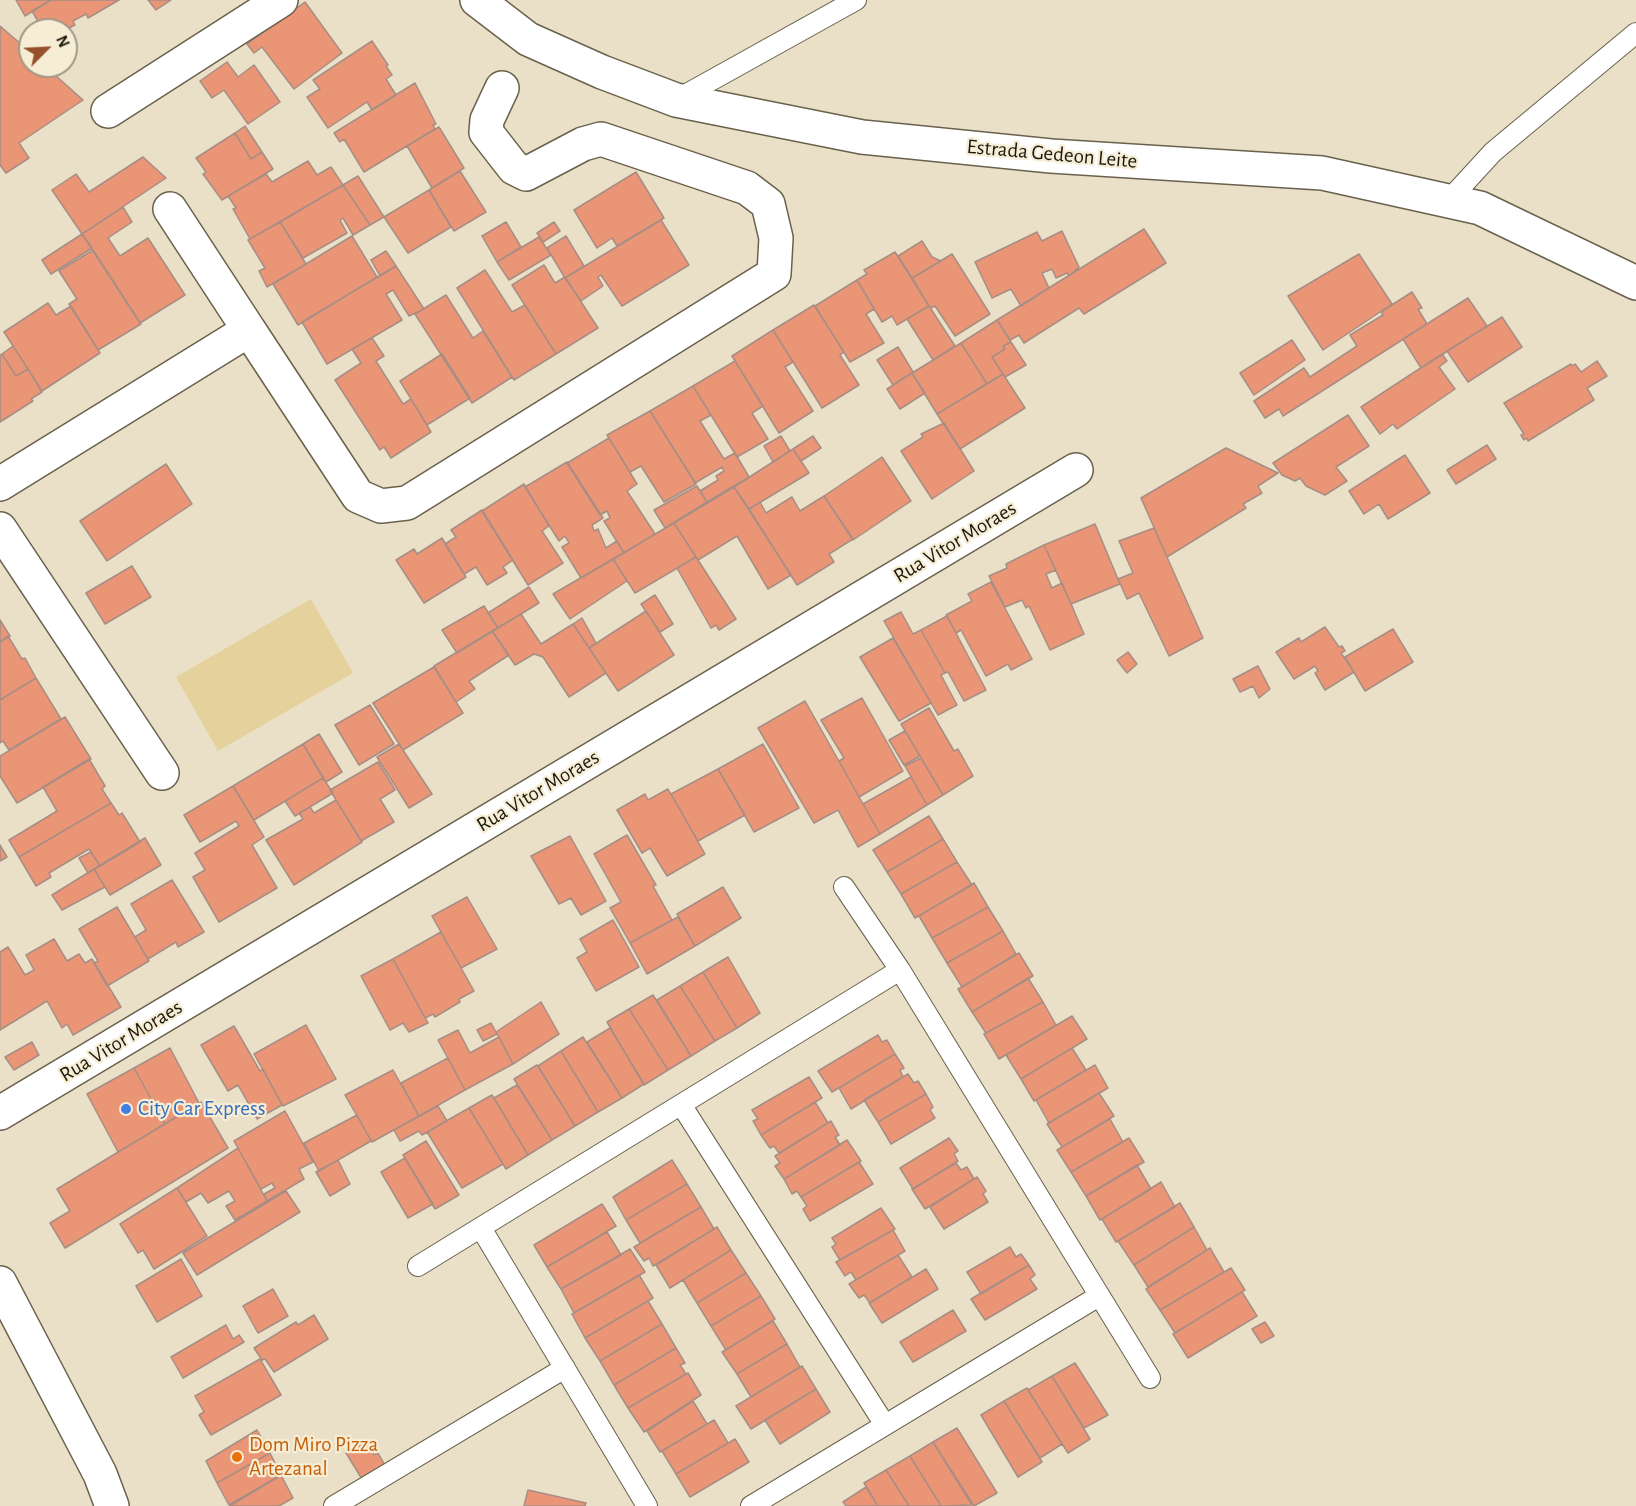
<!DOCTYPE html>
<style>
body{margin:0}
#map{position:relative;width:1636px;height:1506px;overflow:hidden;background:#e9e0c7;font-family:"Alegreya Sans",sans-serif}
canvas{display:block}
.north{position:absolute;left:18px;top:18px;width:60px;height:60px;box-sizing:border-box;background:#f6edd4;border:2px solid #9f9886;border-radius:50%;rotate:66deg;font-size:16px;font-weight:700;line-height:24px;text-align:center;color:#1c1910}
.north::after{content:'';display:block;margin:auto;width:21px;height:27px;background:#97502b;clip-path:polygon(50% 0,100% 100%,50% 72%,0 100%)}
</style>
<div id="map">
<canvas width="1636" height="1506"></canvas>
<div class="north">N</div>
</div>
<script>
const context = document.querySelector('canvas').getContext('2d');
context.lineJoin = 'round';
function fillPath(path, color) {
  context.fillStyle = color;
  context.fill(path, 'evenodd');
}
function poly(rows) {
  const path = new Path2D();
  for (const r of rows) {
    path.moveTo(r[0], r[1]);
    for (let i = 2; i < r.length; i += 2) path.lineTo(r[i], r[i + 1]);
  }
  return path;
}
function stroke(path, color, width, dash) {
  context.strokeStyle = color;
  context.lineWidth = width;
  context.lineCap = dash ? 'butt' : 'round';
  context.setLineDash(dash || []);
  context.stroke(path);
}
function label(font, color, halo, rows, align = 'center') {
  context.font = font + ' "Alegreya Sans",sans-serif';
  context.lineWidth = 4.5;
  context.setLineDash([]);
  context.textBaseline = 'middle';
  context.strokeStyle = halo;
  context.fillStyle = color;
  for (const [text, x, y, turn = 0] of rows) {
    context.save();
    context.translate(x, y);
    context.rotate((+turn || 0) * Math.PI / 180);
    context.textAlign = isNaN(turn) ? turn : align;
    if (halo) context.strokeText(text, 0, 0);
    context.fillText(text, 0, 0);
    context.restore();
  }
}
fillPath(poly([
 [311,599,353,673,218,751,176,677]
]), '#e5d19b');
const building = poly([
 [16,0,51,0,25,16,16,0],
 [51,0,119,0,88,18,86,14,73,21,75,25,65,30,43,30,32,11,51,0],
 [148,0,171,0,156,10,148,0],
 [305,2,342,53,294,89,262,47,254,53,247,44,305,2],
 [0,26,30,52,30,66,45,66,83,100,19,143,29,158,6,173,0,165,0,26],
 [372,41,388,65,386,66,392,75,386,79,396,95,372,110,367,102,328,128,307,97,320,89,313,80,372,41],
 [227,62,238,77,254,65,280,102,248,124,224,90,212,98,200,81,227,62],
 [415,83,436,124,433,125,435,129,364,172,344,139,340,142,334,133,415,83],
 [245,126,262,152,251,159,235,133,245,126],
 [439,127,464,168,432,188,407,146,439,127],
 [235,133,251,159,262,152,273,169,222,200,203,174,206,172,196,158,235,133],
 [143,157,166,178,82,234,52,190,76,174,89,192,143,157],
 [308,161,317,175,331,167,343,185,250,239,233,209,236,208,228,196,266,174,272,182,308,161],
 [460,171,486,212,454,231,429,190,460,171],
 [636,172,664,218,617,246,612,238,597,248,574,210,636,172],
 [358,176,384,217,370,225,343,185,358,176],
 [343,185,370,225,353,235,343,218,340,220,347,233,303,258,280,222,343,185],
 [429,190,451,227,408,253,384,217,429,190],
 [123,207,132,222,108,238,120,256,148,238,185,295,140,323,82,234,123,207],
 [661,220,689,265,622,306,601,275,598,277,603,286,581,301,565,278,661,220],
 [280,222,306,264,267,287,259,271,265,268,248,240,280,222],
 [506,222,521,247,497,262,482,236,506,222],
 [554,222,560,231,543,242,537,233,554,222],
 [1144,229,1166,263,1084,314,1079,308,1024,343,1019,335,1010,340,997,320,1144,229],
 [1062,231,1079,267,1069,276,1067,273,1056,278,1052,269,1042,273,1049,288,1021,306,1011,289,992,298,975,262,1037,232,1042,241,1062,231],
 [82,234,92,248,51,274,42,260,82,234],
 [352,236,377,277,298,325,273,284,352,236],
 [566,236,584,266,565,278,547,248,566,236],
 [539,237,551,255,509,280,497,262,539,237],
 [922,241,932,257,941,261,912,278,898,256,922,241],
 [93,250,141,324,98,350,69,304,77,299,59,271,93,250],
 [386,251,396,266,380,276,371,260,386,251],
 [895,252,929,306,897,325,892,316,882,322,857,280,867,274,864,270,895,252],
 [952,254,990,314,955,336,935,306,931,308,929,306,912,278,952,254],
 [1359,254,1392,304,1323,350,1288,296,1359,254],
 [544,265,555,283,565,277,598,328,556,354,512,285,544,265],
 [396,266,424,309,409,316,393,290,386,294,402,320,327,364,302,322,396,266],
 [485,270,512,312,525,305,556,354,514,380,457,288,485,270],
 [857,280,874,309,866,314,884,343,850,362,815,306,857,280],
 [1412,292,1422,308,1418,309,1427,324,1283,416,1279,409,1265,418,1254,401,1304,368,1310,377,1357,346,1350,335,1383,315,1381,312,1412,292],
 [446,295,473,338,483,331,512,377,472,403,415,314,446,295],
 [1468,298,1487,326,1421,368,1403,339,1468,298],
 [48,303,56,315,71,306,100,353,42,391,4,332,48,303],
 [814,305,844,352,840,355,859,385,822,408,773,330,814,305],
 [929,306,955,346,933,360,907,319,929,306],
 [1502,317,1522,347,1468,382,1447,351,1502,317],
 [997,320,1011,342,1003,346,1005,349,992,357,1003,374,987,384,961,343,997,320],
 [773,330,793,362,785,367,813,411,779,433,732,356,773,330],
 [372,338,384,356,376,361,403,404,411,399,431,432,391,458,384,447,380,450,335,380,361,363,352,349,372,338],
 [1292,340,1305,360,1254,395,1240,373,1292,340],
 [1011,342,1026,365,1005,377,992,357,1005,349,1003,346,1011,342],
 [961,343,987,384,937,414,912,373,961,343],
 [13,346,28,369,16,376,2,354,13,346],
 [898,347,913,372,893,385,877,360,898,347],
 [2,354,16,376,28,369,42,392,31,399,33,401,0,422,0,355,2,354],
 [442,354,470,398,427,425,400,381,442,354],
 [1442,354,1447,361,1439,367,1455,389,1397,429,1393,424,1380,434,1361,407,1442,354],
 [735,361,763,406,752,413,768,439,737,457,693,386,735,361],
 [1597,361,1607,376,1587,388,1594,400,1528,441,1527,438,1524,440,1521,435,1524,434,1504,403,1571,364,1572,366,1575,364,1581,372,1597,361],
 [912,373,925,393,900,409,887,389,912,373],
 [1003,374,1025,408,960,449,937,414,1003,374],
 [693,386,711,415,700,421,724,459,735,453,749,477,707,502,700,491,718,480,716,476,724,471,722,467,695,483,650,411,693,386],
 [650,411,696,484,664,502,641,466,630,472,607,435,650,411],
 [1348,415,1369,446,1336,467,1347,481,1325,495,1306,486,1300,478,1295,481,1282,475,1273,463,1348,415],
 [944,423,974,471,932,499,901,451,923,437,921,434,944,423],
 [781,436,790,451,773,462,764,446,781,436],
 [813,436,821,448,801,461,793,449,813,436],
 [609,438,637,484,627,491,655,534,624,553,604,521,610,518,607,511,600,515,567,463,609,438],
 [1487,445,1496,459,1456,484,1447,470,1487,445],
 [1226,448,1278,473,1258,486,1262,493,1243,504,1246,508,1167,557,1141,498,1226,448],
 [793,449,809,473,749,509,734,487,793,449],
 [1405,455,1430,493,1388,519,1379,504,1364,514,1349,491,1405,455],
 [882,457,911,501,853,540,824,496,882,457],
 [567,462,603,518,592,525,594,531,598,529,606,548,617,541,624,553,581,578,562,547,569,543,565,536,559,541,525,487,567,462],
 [166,464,192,504,107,561,80,521,166,464],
 [524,484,549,526,542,531,563,563,528,585,482,511,524,484],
 [697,486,707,502,665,528,654,510,697,486],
 [734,487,791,575,768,589,737,536,698,560,674,523,734,487],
 [824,496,853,539,829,554,834,562,797,585,749,509,760,502,766,513,792,497,800,511,824,496],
 [482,510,513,560,503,567,507,573,487,585,476,567,464,574,445,544,456,537,451,530,482,510],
 [674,523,696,557,635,593,613,559,674,523],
 [1095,524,1120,584,1071,604,1044,545,1095,524],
 [1154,528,1203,638,1169,656,1139,593,1127,599,1118,579,1133,573,1119,541,1154,528],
 [442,538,466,577,424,603,396,560,414,549,417,554,442,538],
 [1044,545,1056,570,1046,574,1052,588,1062,583,1084,634,1050,650,1029,606,1026,608,1022,600,1005,607,989,576,1007,568,1006,564,1044,545],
 [696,557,736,619,719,630,716,625,711,628,677,568,696,557],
 [613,559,627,581,570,619,553,594,613,559],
 [132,566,151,597,105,624,86,593,132,566],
 [991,582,1032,659,1011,670,1008,664,986,676,961,630,956,633,946,615,972,601,968,594,991,582],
 [529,587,539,603,498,628,488,613,529,587],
 [655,595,673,624,660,632,641,604,655,595],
 [484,606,498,628,457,653,442,630,484,606],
 [646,611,674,655,618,691,589,648,646,611],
 [901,612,913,634,921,630,945,673,941,675,957,705,938,715,884,621,901,612],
 [521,614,541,644,573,624,606,673,569,697,543,657,534,654,515,665,492,631,521,614],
 [947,616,986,690,964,701,948,672,945,673,921,630,947,616],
 [582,618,596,643,589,648,573,624,582,618],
 [0,620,10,636,0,642,0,620],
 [1325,627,1339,647,1342,646,1345,651,1341,653,1354,672,1325,690,1315,673,1318,671,1315,666,1294,679,1276,652,1299,638,1301,642,1325,627],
 [1393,629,1413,662,1365,691,1345,657,1393,629],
 [492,631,509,655,469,681,475,689,456,702,434,666,492,631],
 [8,636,22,659,25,658,36,678,0,700,0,642,8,636],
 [893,638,931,703,899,721,860,657,893,638],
 [1128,652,1137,664,1127,673,1117,660,1128,652],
 [1258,666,1270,689,1259,698,1253,686,1240,692,1233,679,1258,666],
 [434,667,463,713,403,750,373,703,434,667],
 [36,678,61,719,9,750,3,741,0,743,0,700,36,678],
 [862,698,903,771,859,797,839,761,844,758,821,720,862,698],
 [805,701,880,834,858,847,838,810,814,823,758,728,805,701],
 [370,705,394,744,359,765,335,725,370,705],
 [929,708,954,751,958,749,973,776,943,795,901,724,929,708],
 [65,717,91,759,17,803,0,776,0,756,65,717],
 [905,731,920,756,904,765,889,740,905,731],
 [319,734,342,772,326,782,303,744,319,734],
 [303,744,323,778,254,820,233,786,303,744],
 [399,744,432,794,409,808,377,757,399,744],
 [763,744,799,808,754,832,718,769,763,744],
 [921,758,943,795,927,805,905,766,921,758],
 [89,759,105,786,102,789,111,803,19,857,9,840,57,811,43,787,89,759],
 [378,762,395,790,380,799,394,822,361,841,330,790,378,762],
 [718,769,745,815,698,841,671,794,718,769],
 [911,777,927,805,880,834,863,804,911,777],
 [323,778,333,793,295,816,285,801,323,778],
 [233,786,264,837,252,845,277,888,219,922,193,877,205,870,195,853,239,826,236,821,200,842,184,815,233,786],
 [668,789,705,854,667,876,650,848,642,853,617,810,645,794,648,800,668,789],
 [336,800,362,842,294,885,266,840,303,819,299,813,310,807,314,813,336,800],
 [111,803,119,815,122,813,140,842,100,866,89,849,49,873,51,877,36,886,19,857,111,803],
 [929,816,943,839,887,872,873,850,929,816],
 [627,835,656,885,653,886,672,920,630,943,610,908,621,902,594,854,627,835],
 [570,836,606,901,581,915,571,898,559,904,531,856,570,836],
 [145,838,161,865,110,895,94,869,145,838],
 [943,839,957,862,901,894,887,872,943,839],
 [0,845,7,857,0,861,0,845],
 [91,852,100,866,88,873,79,858,91,852],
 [957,862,972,885,915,918,901,894,957,862],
 [94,869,105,887,62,910,52,895,94,869],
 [172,880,204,932,178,947,176,942,148,959,135,937,146,930,131,904,172,880],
 [974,883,988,907,932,938,919,916,974,883],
 [723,887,741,918,695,946,677,914,723,887],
 [467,897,497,949,461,968,432,916,467,897],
 [117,907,149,961,107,986,94,963,98,961,79,929,117,907],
 [988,907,1003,931,947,963,932,938,988,907],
 [678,917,695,946,647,974,630,943,678,917],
 [613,920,639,967,596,991,577,958,587,952,580,939,613,920],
 [1003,931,1016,954,962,987,947,963,1003,931],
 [441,932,474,991,459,999,460,1002,435,1017,433,1014,425,1018,393,959,441,932],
 [54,939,67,961,79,954,85,963,92,959,121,1007,73,1035,67,1024,62,1028,47,1001,0,1030,0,952,8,947,25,975,34,970,26,955,54,939],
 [1019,953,1033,976,972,1012,958,989,1019,953],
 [728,957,760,1013,737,1028,703,972,728,957],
 [393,959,428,1023,409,1032,403,1023,390,1030,361,976,393,959],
 [703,972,737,1028,715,1041,680,986,703,972],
 [1028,978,1043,1002,986,1033,972,1012,1028,978],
 [680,986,715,1041,691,1056,657,1000,680,986],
 [653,995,691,1056,668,1070,629,1009,653,995],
 [541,1002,559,1034,513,1064,496,1032,541,1002],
 [1043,1002,1056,1025,999,1059,984,1034,1043,1002],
 [629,1009,668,1070,644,1085,607,1022,629,1009],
 [1072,1016,1087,1039,1021,1079,1006,1055,1072,1016],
 [491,1023,497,1034,483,1041,477,1030,491,1023],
 [306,1025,336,1079,283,1106,254,1054,306,1025],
 [234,1026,260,1071,263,1069,282,1105,257,1119,238,1085,228,1091,201,1045,234,1026],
 [610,1028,644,1084,622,1098,587,1042,610,1028],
 [458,1030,470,1053,499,1037,513,1064,465,1090,438,1040,458,1030],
 [878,1035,882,1042,887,1040,895,1054,832,1092,818,1071,878,1035],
 [583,1037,622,1098,598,1112,561,1051,583,1037],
 [32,1042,39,1055,14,1070,5,1057,32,1042],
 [170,1048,199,1103,165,1124,134,1068,170,1048],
 [1072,1048,1086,1070,1034,1101,1021,1079,1072,1048],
 [561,1051,598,1112,575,1126,538,1066,561,1051],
 [895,1054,904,1068,900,1070,903,1077,851,1109,839,1088,895,1054],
 [448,1058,465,1090,419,1116,401,1083,448,1058],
 [537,1065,575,1126,552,1140,514,1079,537,1065],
 [1095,1065,1108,1088,1049,1123,1036,1100,1095,1065],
 [134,1068,165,1124,118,1152,87,1094,134,1068],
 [393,1070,419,1116,372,1142,345,1095,393,1070],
 [908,1074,914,1083,918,1081,926,1094,878,1122,864,1100,908,1074],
 [809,1077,822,1098,761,1135,753,1121,758,1119,752,1110,809,1077],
 [517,1085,552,1140,528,1155,494,1098,517,1085],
 [1099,1093,1114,1116,1062,1147,1047,1124,1099,1093],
 [926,1094,933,1107,930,1110,935,1118,891,1144,878,1122,926,1094],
 [492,1095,528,1155,506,1169,469,1108,492,1095],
 [201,1102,228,1148,65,1248,50,1223,70,1211,57,1189,201,1102],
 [815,1102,828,1123,779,1153,774,1146,770,1148,761,1135,815,1102],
 [438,1106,447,1121,422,1135,419,1131,400,1141,394,1130,438,1106],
 [469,1108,503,1164,462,1188,427,1132,469,1108],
 [285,1111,313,1162,299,1169,304,1179,267,1201,264,1194,275,1188,272,1183,261,1189,234,1141,285,1111],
 [357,1115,371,1141,319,1171,304,1143,357,1115],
 [1110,1119,1123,1142,1071,1172,1057,1150,1110,1119],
 [831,1121,839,1135,835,1137,840,1145,784,1179,775,1166,780,1163,775,1156,831,1121],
 [949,1138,958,1151,954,1154,958,1161,913,1189,900,1168,949,1138],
 [1129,1138,1144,1162,1086,1196,1071,1172,1129,1138],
 [847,1140,861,1161,801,1197,797,1191,792,1194,784,1179,847,1140],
 [426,1141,459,1195,435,1209,403,1155,426,1141],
 [238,1148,267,1201,235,1220,226,1206,235,1201,229,1191,208,1203,201,1193,186,1202,177,1188,238,1148],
 [405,1158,433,1204,408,1218,381,1172,405,1158],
 [338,1160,350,1184,330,1196,316,1172,338,1160],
 [672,1160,687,1184,626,1220,613,1197,672,1160],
 [859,1162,873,1184,810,1221,803,1209,807,1206,801,1197,859,1162],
 [956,1163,961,1170,967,1167,974,1179,925,1209,912,1189,956,1163],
 [1137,1165,1151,1189,1100,1220,1086,1196,1137,1165],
 [977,1177,986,1191,983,1194,988,1202,944,1229,930,1207,977,1177],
 [1161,1182,1175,1207,1116,1242,1102,1219,1161,1182],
 [687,1184,701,1207,640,1243,626,1220,687,1184],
 [177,1188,207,1236,154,1269,143,1250,138,1253,120,1224,177,1188],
 [286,1191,300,1212,197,1275,183,1253,286,1191],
 [1180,1203,1194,1227,1134,1265,1118,1241,1180,1203],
 [602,1204,616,1226,547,1267,534,1245,602,1204],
 [701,1207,714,1229,653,1266,649,1258,644,1261,634,1247,701,1207],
 [881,1208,895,1229,840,1260,832,1247,836,1244,832,1238,881,1208],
 [717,1227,731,1250,670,1288,656,1265,717,1227],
 [1194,1227,1207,1250,1148,1287,1134,1265,1194,1227],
 [893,1230,905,1251,856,1280,851,1272,845,1276,836,1262,893,1230],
 [607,1232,621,1255,561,1289,547,1267,607,1232],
 [1010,1247,1016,1257,1021,1254,1029,1265,981,1294,967,1272,1010,1247],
 [1210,1248,1224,1272,1160,1310,1146,1289,1210,1248],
 [630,1249,645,1272,574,1313,561,1289,630,1249],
 [731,1250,746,1273,697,1303,683,1280,731,1250],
 [898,1255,912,1277,870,1303,864,1295,859,1298,849,1284,898,1255],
 [181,1259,202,1296,157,1322,136,1286,181,1259],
 [1029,1265,1035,1275,1030,1279,1037,1289,985,1320,971,1299,1029,1265],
 [1231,1268,1245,1290,1175,1333,1160,1310,1231,1268],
 [926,1269,938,1289,882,1323,869,1303,926,1269],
 [746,1273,761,1296,711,1326,697,1303,746,1273],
 [639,1275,653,1298,585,1338,572,1314,639,1275],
 [273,1289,288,1316,258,1333,243,1306,273,1289],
 [1242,1292,1257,1316,1188,1358,1173,1334,1242,1292],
 [761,1296,775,1319,726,1350,711,1326,761,1296],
 [648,1301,662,1324,600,1361,585,1338,648,1301],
 [953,1310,966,1331,913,1362,900,1342,953,1310],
 [314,1315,328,1339,274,1372,265,1359,262,1360,254,1348,296,1322,298,1325,314,1315],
 [773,1321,787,1344,737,1374,722,1352,773,1321],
 [1265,1322,1274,1336,1261,1343,1252,1329,1265,1322],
 [662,1324,676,1348,614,1385,600,1361,662,1324],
 [226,1325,233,1339,239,1335,244,1342,183,1378,171,1357,226,1325],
 [787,1344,800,1367,751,1397,737,1374,787,1344],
 [676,1348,685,1363,680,1365,686,1374,628,1408,614,1385,676,1348],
 [260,1359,281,1395,211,1435,199,1415,204,1412,195,1396,260,1359],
 [1075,1363,1108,1415,1084,1428,1052,1376,1075,1363],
 [802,1366,816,1389,751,1429,736,1406,802,1366],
 [688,1373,701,1395,644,1432,628,1408,688,1373],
 [1052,1376,1090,1439,1068,1453,1028,1390,1052,1376],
 [1027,1388,1062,1444,1040,1458,1004,1401,1027,1388],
 [816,1389,830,1412,780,1444,765,1420,816,1389],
 [693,1401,707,1424,660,1452,647,1431,693,1401],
 [1004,1401,1042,1462,1018,1477,981,1415,1004,1401],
 [714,1420,728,1443,676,1474,662,1451,714,1420],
 [957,1428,997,1493,974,1506,933,1442,957,1428],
 [257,1430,270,1453,217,1483,206,1461,257,1430],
 [735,1439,749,1462,690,1497,676,1474,735,1439],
 [366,1441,374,1455,378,1453,386,1467,365,1484,346,1453,366,1441],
 [933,1442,972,1505,941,1506,910,1456,933,1442],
 [270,1453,281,1475,229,1505,217,1483,270,1453],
 [910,1456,941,1506,909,1506,886,1470,910,1456],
 [886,1470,909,1506,878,1506,864,1483,886,1470],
 [281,1475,293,1498,279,1506,230,1506,281,1475],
 [866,1487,878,1506,846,1506,843,1502,866,1487],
 [528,1490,586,1503,585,1506,524,1506,528,1490]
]);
fillPath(building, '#ea9576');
stroke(building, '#a78d84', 1.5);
const lane = poly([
 [676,100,856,0],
 [1448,201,1493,152,1636,33],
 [844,887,900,970,1150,1378],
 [682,1106,885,1425],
 [481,1228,647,1506],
 [418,1266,900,970],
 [334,1506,565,1368],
 [751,1506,1099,1296]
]);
const street = poly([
 [108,111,281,0],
 [170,209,249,330],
 [0,484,249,330,358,496,381,506,407,503,774,274,776,238,768,204,747,188,601,139,583,144,526,174,514,168,486,132,487,120,502,88],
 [0,529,162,773],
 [0,1113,1076,470]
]);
const secondary = poly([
 [477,0,528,39,602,72,676,100,862,137,1051,156,1322,173,1480,208,1636,283]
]);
const primary = poly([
 [0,1283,100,1474,112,1506]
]);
stroke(lane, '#69614c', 22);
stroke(street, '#69614c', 36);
stroke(secondary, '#69614c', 36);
stroke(primary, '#69614c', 36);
stroke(lane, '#fff', 20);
stroke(street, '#fff', 33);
stroke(secondary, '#fff', 33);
stroke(primary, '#fff', 33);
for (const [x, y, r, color] of [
 [126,1109,6,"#3f7fe0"],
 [237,1457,6,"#e8710a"]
]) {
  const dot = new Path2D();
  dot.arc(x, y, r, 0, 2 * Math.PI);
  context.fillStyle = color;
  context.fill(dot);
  stroke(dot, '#f6edd4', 2);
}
label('21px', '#1c1910', '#f6edd4', [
 ["Estrada Gedeon Leite",1052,154,5],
 ["Rua Vitor Moraes",955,542,-31],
 ["Rua Vitor Moraes",538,791,-31],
 ["Rua Vitor Moraes",121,1041,-31]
]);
label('21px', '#366cbe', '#f6edd4', [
 ["City Car Express",138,1109]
], 'left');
label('21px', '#c56008', '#f6edd4', [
 ["Dom Miro Pizza",249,1445],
 ["Artezanal",249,1469]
], 'left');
</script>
